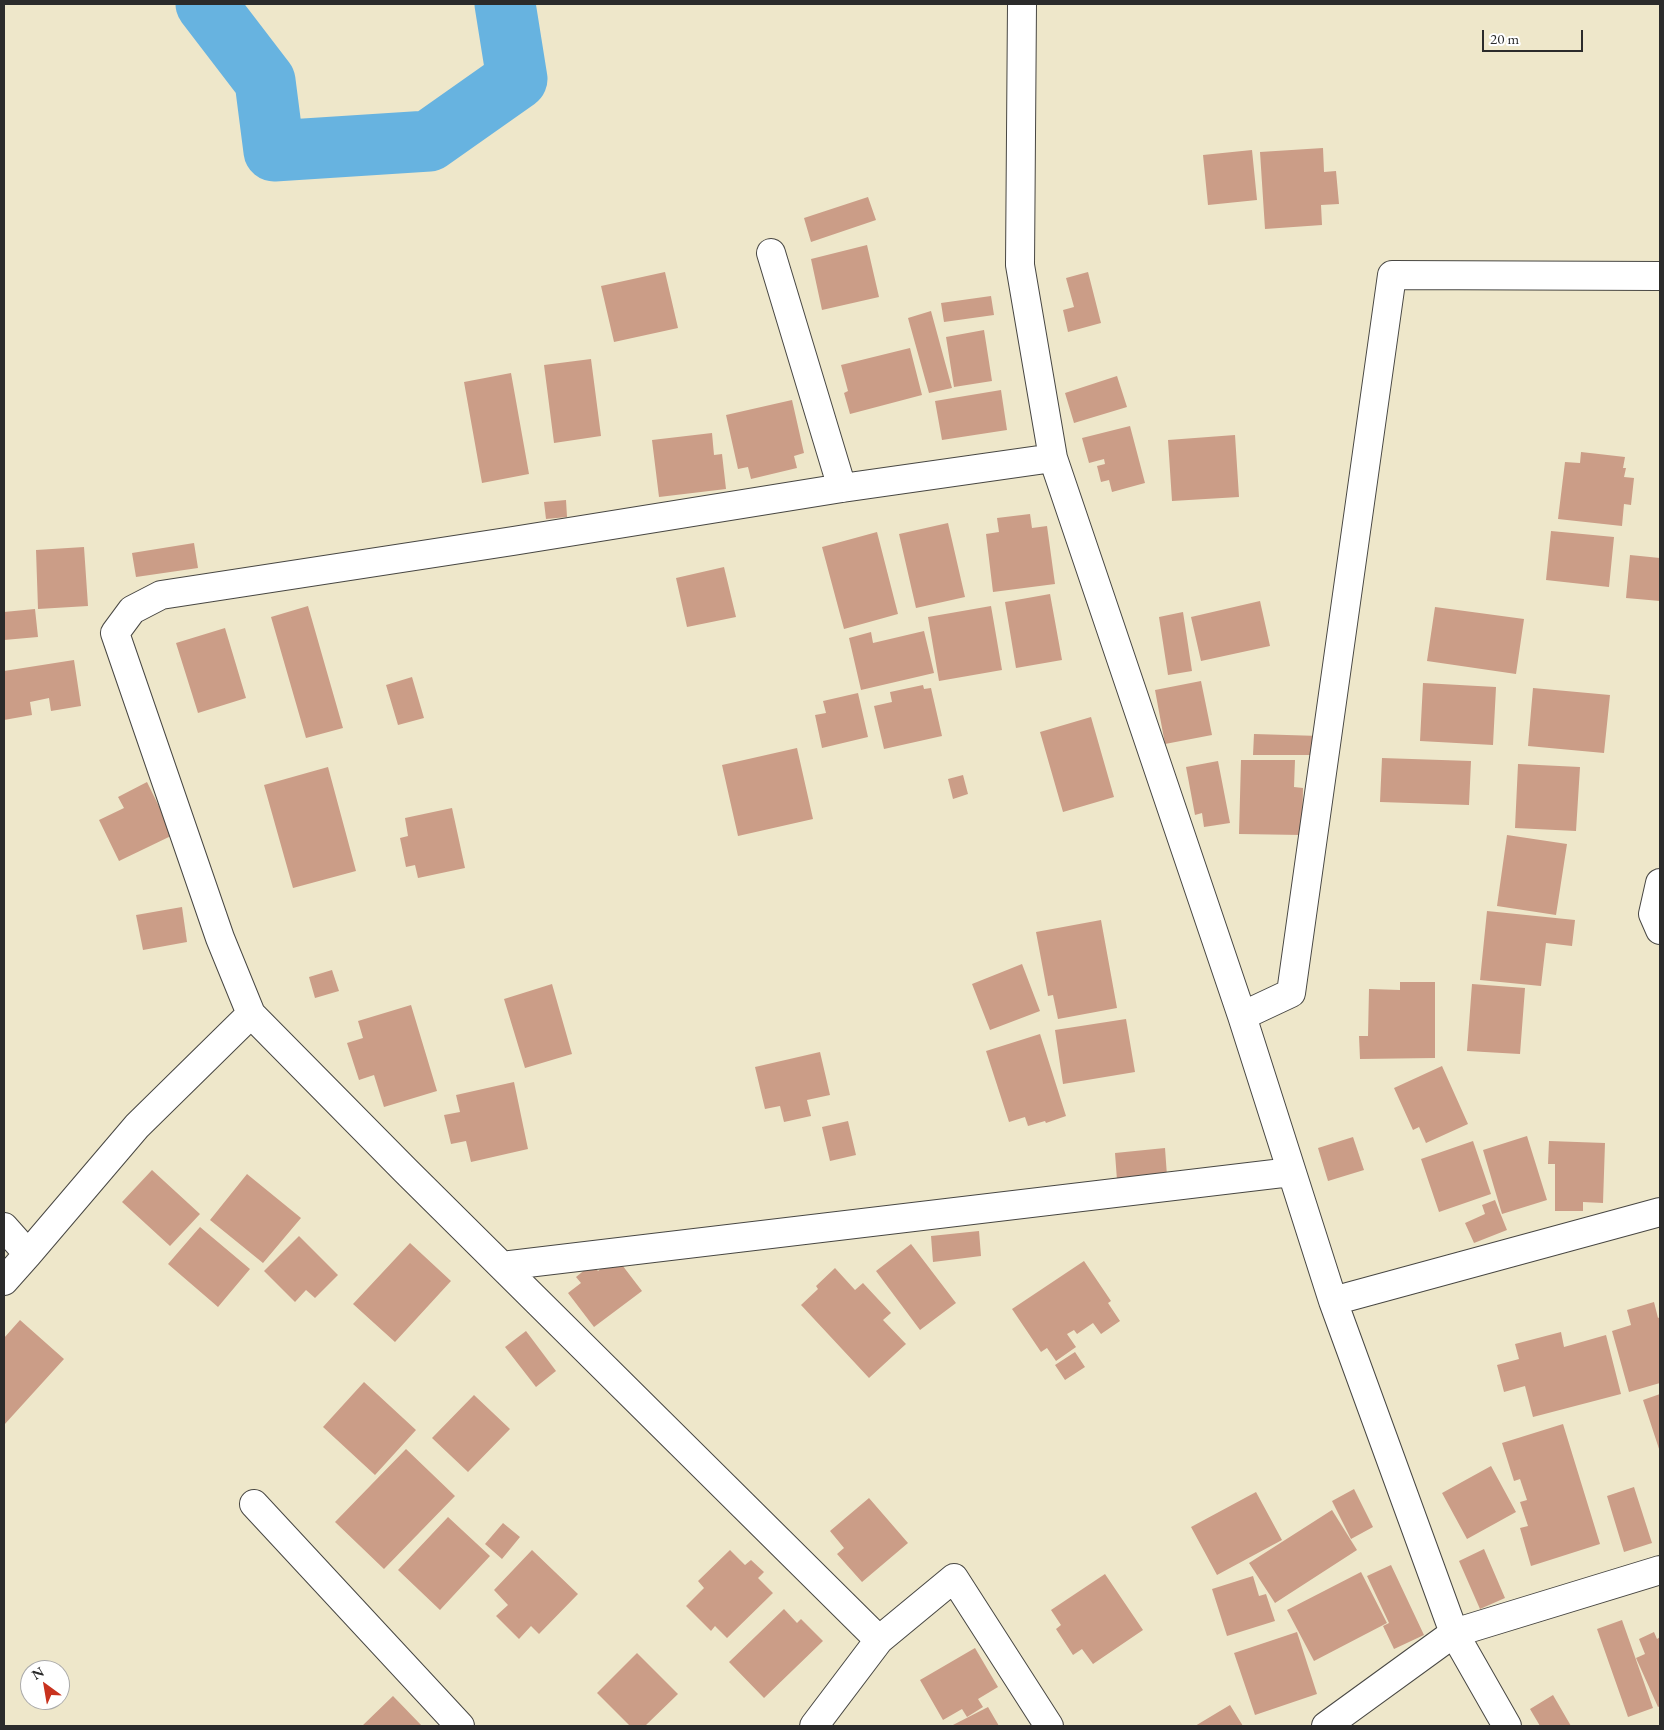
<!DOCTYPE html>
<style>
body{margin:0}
#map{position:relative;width:1664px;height:1730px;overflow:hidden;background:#eee7ca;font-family:"EB Garamond",serif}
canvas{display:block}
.frame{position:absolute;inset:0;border:5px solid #2b2b2b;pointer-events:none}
.north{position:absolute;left:20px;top:1660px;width:50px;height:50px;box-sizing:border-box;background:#fff;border:1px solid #aaa;border-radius:50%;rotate:328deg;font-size:14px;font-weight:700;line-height:20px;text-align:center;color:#2b2b2b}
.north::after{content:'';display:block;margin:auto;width:18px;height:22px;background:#c8321e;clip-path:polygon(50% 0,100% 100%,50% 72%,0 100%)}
.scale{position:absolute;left:1482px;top:30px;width:101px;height:22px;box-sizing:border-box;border:2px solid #2b2b2b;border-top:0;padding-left:6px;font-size:15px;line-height:18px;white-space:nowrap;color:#2b2b2b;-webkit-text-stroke:4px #fff;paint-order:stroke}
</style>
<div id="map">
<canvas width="1664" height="1730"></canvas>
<div class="frame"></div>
<div class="north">N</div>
<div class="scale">20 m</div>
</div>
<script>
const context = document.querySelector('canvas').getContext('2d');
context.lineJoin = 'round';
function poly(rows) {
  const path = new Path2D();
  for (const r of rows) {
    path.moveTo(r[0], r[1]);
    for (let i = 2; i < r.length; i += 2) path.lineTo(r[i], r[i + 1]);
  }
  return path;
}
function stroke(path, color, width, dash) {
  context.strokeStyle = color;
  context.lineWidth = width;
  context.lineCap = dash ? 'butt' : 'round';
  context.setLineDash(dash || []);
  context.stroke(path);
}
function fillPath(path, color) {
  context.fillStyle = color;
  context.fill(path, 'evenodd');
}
stroke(poly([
 [206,4,265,81,274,151,429,141,517,79,505,4]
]), '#67b3e0', 61);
fillPath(poly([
 [1323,148,1324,172,1336,171,1339,204,1321,205,1322,225,1265,229,1260,152],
 [1252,150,1257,200,1208,205,1203,155],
 [868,197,876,220,811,242,804,218],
 [867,245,879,297,822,310,811,259],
 [665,272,678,328,614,342,601,286],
 [1088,272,1101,323,1068,332,1063,310,1074,307,1066,278],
 [991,296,994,315,944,322,941,303],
 [931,311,952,388,929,393,908,318],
 [984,330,992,381,954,387,946,337],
 [910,348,922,395,850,414,844,393,848,391,841,365],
 [591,359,601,436,554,443,544,365],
 [511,373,529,474,482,483,464,382],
 [1117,376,1127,407,1074,423,1065,393],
 [1001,390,1007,430,942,440,935,401],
 [792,400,804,453,794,456,797,468,751,479,748,467,738,469,726,415],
 [1130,426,1145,483,1112,492,1109,480,1101,482,1097,466,1105,464,1104,459,1089,463,1082,438],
 [712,433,714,455,722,454,726,489,659,497,652,440],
 [1235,435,1239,497,1172,501,1168,440],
 [1581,452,1625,457,1623,468,1626,468,1624,477,1634,478,1631,505,1624,504,1622,526,1558,519,1565,462,1580,463],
 [566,500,567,517,546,519,544,502],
 [1030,514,1032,528,1047,526,1055,584,993,592,986,534,999,532,997,518],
 [948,523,965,597,916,608,899,534],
 [1551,531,1614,537,1609,587,1546,580],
 [877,532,898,614,844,629,822,547],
 [194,543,198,568,136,577,132,553],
 [84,547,88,606,38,609,36,550],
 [1630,555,1660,558,1660,601,1626,598],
 [724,567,736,617,687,627,676,578],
 [1050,594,1062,660,1016,668,1005,602],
 [1260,601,1270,646,1201,661,1191,617],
 [308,606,343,728,306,738,271,617],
 [991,606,1002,670,939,681,928,617],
 [1435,607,1524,619,1516,674,1427,661],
 [35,609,38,637,4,640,4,612],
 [1183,612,1192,671,1168,675,1159,617],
 [225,628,246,698,198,713,176,643],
 [924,631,934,673,861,690,849,638,871,632,873,643],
 [74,660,81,706,51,711,49,698,30,702,32,715,4,720,4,671],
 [412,677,424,718,398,725,386,685],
 [1201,681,1212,735,1165,744,1155,690],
 [1423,683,1496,687,1493,745,1420,741],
 [923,685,924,689,931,688,942,736,884,749,874,706,892,702,890,692],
 [1533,688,1610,695,1604,753,1528,746],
 [858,693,868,737,822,748,815,715,826,713,823,701],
 [1091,717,1114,797,1063,812,1040,732],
 [1254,734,1320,736,1320,755,1253,755],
 [797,748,813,819,738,836,722,765],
 [1382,758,1471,761,1469,805,1380,802],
 [1241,760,1295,760,1294,787,1303,788,1302,835,1239,834],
 [1218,761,1230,823,1204,827,1202,813,1195,815,1186,767],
 [1518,764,1580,767,1576,831,1515,828],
 [328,767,356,871,293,888,264,785],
 [963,775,968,794,953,799,948,779],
 [147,782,173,835,119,861,99,820,124,808,118,797],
 [452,808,465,868,418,878,415,865,406,867,400,838,408,836,405,818],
 [1507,835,1567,844,1556,915,1497,906],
 [182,907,187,942,143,950,136,915],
 [1487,911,1575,920,1572,946,1546,943,1541,986,1480,980],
 [1101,920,1117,1008,1058,1019,1053,995,1048,996,1036,932],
 [1022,964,1040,1011,990,1030,972,984],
 [332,970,339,991,315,998,309,977],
 [1400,982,1435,982,1435,1058,1360,1059,1359,1036,1368,1036,1369,989,1400,990],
 [552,984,572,1054,525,1068,504,999],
 [1472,984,1525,988,1520,1054,1467,1051],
 [411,1005,437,1091,384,1107,374,1075,359,1080,347,1043,363,1038,358,1021],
 [1126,1019,1135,1072,1063,1084,1055,1030],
 [1040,1034,1066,1116,1046,1123,1045,1121,1028,1126,1025,1117,1009,1122,986,1051],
 [820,1052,830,1095,807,1100,811,1116,784,1122,780,1106,765,1109,755,1067],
 [1442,1066,1468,1124,1426,1143,1419,1127,1413,1130,1394,1088],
 [514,1082,528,1149,471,1162,466,1141,451,1144,444,1115,460,1112,456,1095],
 [848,1121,856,1155,830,1161,822,1127],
 [1527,1136,1547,1200,1502,1214,1483,1150],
 [1353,1137,1364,1170,1328,1181,1318,1148],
 [1473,1141,1491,1194,1439,1212,1421,1159],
 [1549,1141,1605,1143,1603,1203,1583,1202,1583,1211,1555,1211,1555,1164,1548,1164],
 [1165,1148,1167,1176,1117,1180,1115,1153],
 [152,1170,200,1214,170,1246,122,1202],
 [247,1174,301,1218,263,1263,210,1220],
 [1495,1200,1507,1230,1474,1243,1465,1223,1485,1214,1482,1205],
 [200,1227,250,1269,218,1307,168,1264],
 [979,1231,981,1256,933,1262,931,1236],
 [299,1236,338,1275,315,1298,306,1290,295,1302,264,1271],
 [410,1243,451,1281,395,1342,353,1304],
 [911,1244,956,1303,920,1330,876,1271],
 [616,1257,642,1291,594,1327,568,1293,581,1283,576,1277,592,1264,598,1271],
 [1084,1261,1111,1301,1108,1303,1120,1321,1101,1334,1093,1323,1077,1334,1074,1330,1067,1334,1076,1347,1056,1361,1047,1348,1041,1352,1012,1309],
 [835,1268,855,1290,863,1283,891,1313,883,1320,906,1344,869,1378,801,1305,818,1289,816,1286],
 [1654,1302,1658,1318,1660,1317,1660,1383,1629,1392,1612,1331,1631,1325,1627,1310],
 [20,1320,64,1359,4,1425,4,1338],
 [526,1331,556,1371,536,1387,505,1347],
 [1561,1332,1564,1347,1606,1335,1621,1394,1533,1417,1525,1386,1504,1392,1497,1365,1519,1359,1515,1344],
 [1075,1352,1085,1367,1065,1380,1055,1365],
 [364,1382,416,1430,375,1475,323,1427],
 [1660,1394,1660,1452,1643,1400],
 [474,1395,510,1429,468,1472,432,1438],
 [1563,1424,1600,1544,1531,1566,1520,1528,1528,1526,1520,1502,1527,1500,1520,1479,1514,1481,1502,1443],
 [406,1449,455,1496,384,1569,335,1522],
 [1491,1466,1516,1512,1467,1539,1442,1493],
 [1634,1487,1652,1543,1624,1552,1607,1496],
 [1354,1489,1373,1527,1351,1539,1332,1501],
 [1256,1492,1282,1540,1217,1575,1191,1527],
 [869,1498,908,1543,862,1582,837,1554,844,1548,830,1531],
 [1332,1510,1357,1550,1275,1603,1249,1563],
 [448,1517,490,1556,440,1610,398,1570],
 [503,1523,520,1537,502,1559,485,1544],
 [1484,1549,1505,1598,1480,1609,1459,1561],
 [532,1550,578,1594,539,1634,531,1626,519,1639,496,1616,508,1605,494,1590],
 [730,1550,745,1565,751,1560,764,1572,758,1578,773,1593,727,1638,715,1626,711,1631,686,1606,704,1588,698,1581],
 [1391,1565,1424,1635,1394,1649,1383,1626,1389,1623,1367,1576],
 [1361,1572,1387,1623,1314,1661,1287,1610],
 [1105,1574,1143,1630,1093,1664,1082,1649,1073,1655,1056,1629,1061,1625,1051,1610],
 [1253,1576,1259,1596,1266,1594,1275,1621,1227,1636,1212,1589],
 [784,1609,797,1623,801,1619,823,1641,764,1698,729,1662],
 [1622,1620,1653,1708,1628,1717,1597,1629],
 [1297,1632,1317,1694,1255,1715,1234,1653],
 [1654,1632,1657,1639,1660,1637,1660,1706,1658,1707,1636,1658,1645,1654,1639,1639],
 [975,1648,998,1687,978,1699,983,1707,967,1717,962,1709,943,1720,920,1680],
 [637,1653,678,1694,645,1726,630,1726,597,1693],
 [1553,1695,1571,1726,1540,1726,1530,1709],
 [393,1696,422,1726,362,1726],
 [1230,1705,1243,1726,1195,1726],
 [988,1707,999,1726,951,1726]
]), '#cb9d87');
const street = poly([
 [1022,4,1020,265,1053,458,1242,1016,1333,1301,1454,1633,1507,1726],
 [771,253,842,488],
 [1660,883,1653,914,1660,930],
 [1242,1016,1291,993,1392,275,1660,276],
 [4,1227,28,1254],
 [502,1266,1291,1172],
 [4,1281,28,1254,137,1126,251,1014],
 [1333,1301,1660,1212],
 [254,1504,460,1726],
 [814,1726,879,1640],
 [1049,1726,954,1578,879,1640,406,1171,251,1014,220,938,115,633,132,610,161,595,513,541,842,488,1053,458],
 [1326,1726,1454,1633,1660,1570]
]);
stroke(street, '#484743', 30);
stroke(street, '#fff', 28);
</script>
